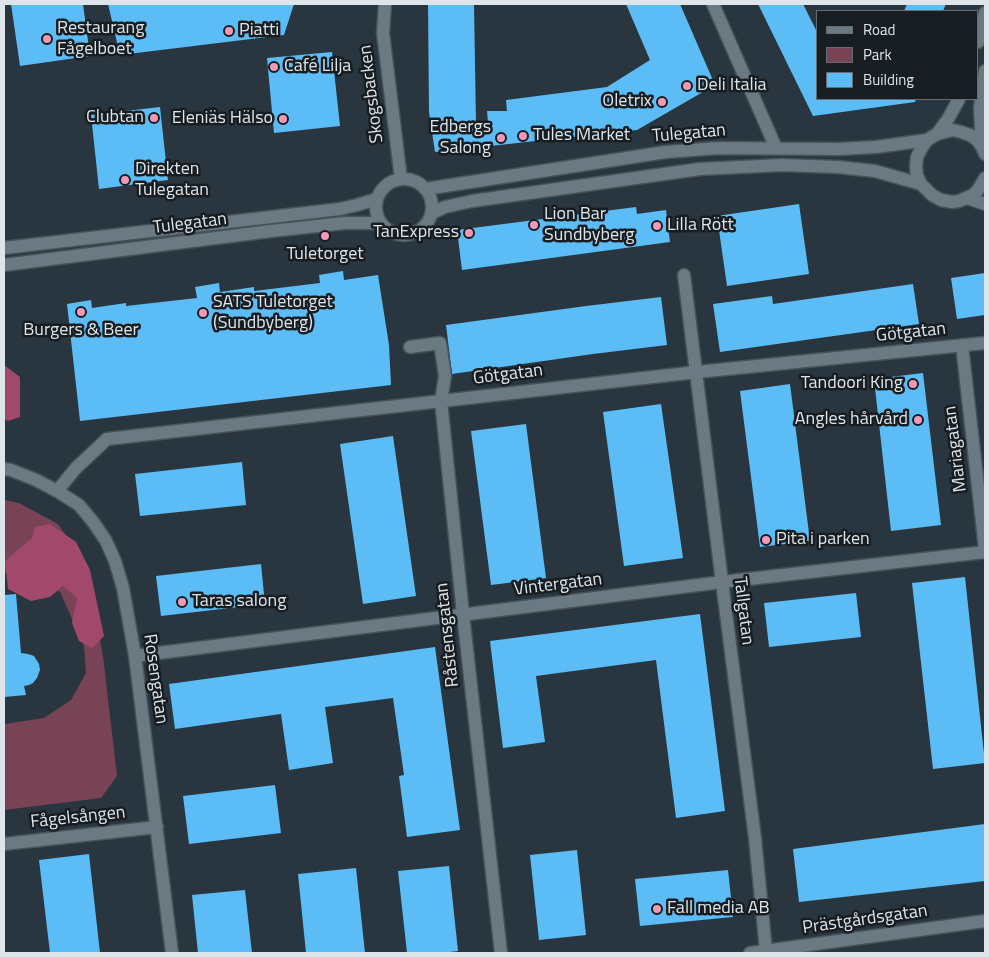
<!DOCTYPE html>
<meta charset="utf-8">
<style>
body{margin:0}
#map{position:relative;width:989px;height:957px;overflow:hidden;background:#29363f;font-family:"Titillium Web",sans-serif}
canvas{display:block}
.frame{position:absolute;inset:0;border:5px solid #dde5eb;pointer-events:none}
.legend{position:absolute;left:816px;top:10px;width:162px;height:90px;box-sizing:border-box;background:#171d21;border:1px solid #666d72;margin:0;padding:6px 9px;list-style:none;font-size:15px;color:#dde5eb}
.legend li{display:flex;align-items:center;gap:10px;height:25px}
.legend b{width:25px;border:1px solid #666d72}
</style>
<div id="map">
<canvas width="989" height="957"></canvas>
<div class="frame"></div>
<ul class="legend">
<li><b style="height:6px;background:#6b7983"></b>Road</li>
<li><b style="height:14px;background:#774355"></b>Park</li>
<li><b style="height:14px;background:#5cbcf6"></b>Building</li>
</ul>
</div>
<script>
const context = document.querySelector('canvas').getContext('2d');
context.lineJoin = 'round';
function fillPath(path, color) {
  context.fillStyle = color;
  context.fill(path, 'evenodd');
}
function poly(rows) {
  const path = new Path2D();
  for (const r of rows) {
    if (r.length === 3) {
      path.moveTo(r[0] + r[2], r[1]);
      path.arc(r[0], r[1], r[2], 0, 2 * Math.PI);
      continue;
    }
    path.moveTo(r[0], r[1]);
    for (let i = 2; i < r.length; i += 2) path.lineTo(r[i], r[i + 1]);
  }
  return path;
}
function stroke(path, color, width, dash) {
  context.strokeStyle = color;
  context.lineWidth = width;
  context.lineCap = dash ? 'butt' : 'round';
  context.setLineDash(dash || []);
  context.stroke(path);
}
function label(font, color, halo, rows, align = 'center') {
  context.font = font + ' "Titillium Web",sans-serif';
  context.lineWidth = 5;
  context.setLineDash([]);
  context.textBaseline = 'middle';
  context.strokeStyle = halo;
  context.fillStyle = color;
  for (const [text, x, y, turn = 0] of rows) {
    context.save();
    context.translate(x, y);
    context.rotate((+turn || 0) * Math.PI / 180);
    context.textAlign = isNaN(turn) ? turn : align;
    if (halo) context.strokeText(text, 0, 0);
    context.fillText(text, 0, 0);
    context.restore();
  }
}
fillPath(poly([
 [4,500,19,503,58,524,86,564,103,656,117,776,101,798,4,810,4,724,44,718,71,700,86,673,84,646,60,592,38,578,9,572,4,573]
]), '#774355');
fillPath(poly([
 [4,365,20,377,20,417,8,421,4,419],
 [50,524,76,542,90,570,104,636,92,648,79,641,72,623,77,598,63,586,50,597,31,601,8,589,5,561,32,538,35,527]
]), '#a2496b');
fillPath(poly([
 [11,4,83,4,90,56,20,66],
 [108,4,294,4,284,35,120,55],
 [428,4,474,4,476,124,488,122,487,111,507,111,506,100,607,87,650,60,626,4,680,4,715,85,637,130,435,152,429,112],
 [758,4,803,4,818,34,818,99,916,99,915,102,813,116],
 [907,4,946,4,943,11,904,11],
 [332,52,340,126,274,133,267,58],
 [160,107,168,180,99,189,91,115],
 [799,204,809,274,727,286,717,216],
 [636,207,637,214,666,210,670,242,462,270,457,230],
 [343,271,344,280,378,275,389,345,391,385,80,421,67,304,91,300,92,308,126,303,126,306,197,298,195,287,219,283,220,292,254,287,254,291,320,283,319,275],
 [985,273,985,315,957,319,951,278],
 [913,284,919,324,720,352,713,304,772,296,773,304],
 [661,297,667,345,593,354,452,374,446,325,586,306],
 [923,373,941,525,891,531,874,379],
 [790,384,810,541,760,547,740,391],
 [661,404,683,558,624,566,603,412],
 [526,424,546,578,491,585,471,431],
 [393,436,416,596,363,604,340,444],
 [242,462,246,505,140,516,135,474],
 [261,564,265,604,161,616,156,576],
 [965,577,985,763,933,769,912,583],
 [856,593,861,637,769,647,764,603],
 [16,594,21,653,28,654,34,656,39,664,40,670,37,678,33,683,29,685,24,686,26,695,4,697,4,595],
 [700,614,725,811,676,818,656,660,536,676,545,742,503,748,490,641],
 [435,647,460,830,407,837,399,776,404,775,393,698,325,707,333,763,289,770,281,714,175,729,169,684],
 [275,785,281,833,189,844,183,796],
 [985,824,985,881,799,902,793,849],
 [577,850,586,935,539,940,530,855],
 [89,854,100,953,50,953,39,860],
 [449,866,458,951,442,953,407,953,398,871],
 [356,868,365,953,306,953,298,874],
 [728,870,733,917,640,926,635,879],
 [245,890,252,953,198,953,192,895]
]), '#5cbcf6');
const minor = poly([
 [385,4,383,33,401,179],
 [713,4,776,148],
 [978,42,985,13],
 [985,71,980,108,982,147,985,154],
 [959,99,948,119,937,134,927,140,921,149,917,157,916,166,917,176,921,184,932,195,941,200,952,202,959,201,973,195,978,190,985,178],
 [937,134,953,130,961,132,970,135,977,140,982,147],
 [404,207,28],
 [425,189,666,152,719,148,838,149,876,147,927,140],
 [967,198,985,204],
 [432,213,445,207,472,201,700,169,782,165,838,167,875,171,921,184],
 [4,248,340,209,357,205,377,199],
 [4,265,271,231,345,223,380,223],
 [684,275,722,582,755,838,766,951],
 [962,345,985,549],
 [410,347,440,343,445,376,441,401,463,614,501,953],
 [4,469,11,470,36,480,57,491,79,505,94,523,106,541,115,561,123,588,135,656,172,953],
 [57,491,76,468,107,439,697,372,985,343],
 [135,656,722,582,985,552],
 [4,844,157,827],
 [750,953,985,921]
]);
stroke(minor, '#465259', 15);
stroke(minor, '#6b7983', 12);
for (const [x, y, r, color] of [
 [229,31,5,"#f09ab7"],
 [47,39,5,"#f09ab7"],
 [274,67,5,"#f09ab7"],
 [687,86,5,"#f09ab7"],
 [662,102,5,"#f09ab7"],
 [154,118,5,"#f09ab7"],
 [283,119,5,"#f09ab7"],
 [523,136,5,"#f09ab7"],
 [501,138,5,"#f09ab7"],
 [125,180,5,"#f09ab7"],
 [534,225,5,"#f09ab7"],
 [657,226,5,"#f09ab7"],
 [469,233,5,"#f09ab7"],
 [325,236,5,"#f09ab7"],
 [81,312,5,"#f09ab7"],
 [203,313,5,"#f09ab7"],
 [913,384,5,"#f09ab7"],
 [918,420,5,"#f09ab7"],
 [766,540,5,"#f09ab7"],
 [182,602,5,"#f09ab7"],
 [657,909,5,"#f09ab7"]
]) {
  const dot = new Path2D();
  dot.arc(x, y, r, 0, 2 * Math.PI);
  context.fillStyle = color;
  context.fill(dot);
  stroke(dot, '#171d21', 2);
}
label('18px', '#dde5eb', '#171d21', [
 ["Restaurang",57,29],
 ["Fågelboet",57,50],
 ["Piatti",239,31],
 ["Café Lilja",284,67],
 ["Deli Italia",697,86],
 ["Oletrix",652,102,"right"],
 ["Clubtan",144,118,"right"],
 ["Eleniäs Hälso",273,119,"right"],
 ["Edbergs",491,128,"right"],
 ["Salong",491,149,"right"],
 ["Tules Market",533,136],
 ["Direkten",135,170],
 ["Tulegatan",135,191],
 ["Lion Bar",544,215],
 ["Sundbyberg",544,236],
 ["Lilla Rött",667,226],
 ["TanExpress",459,233,"right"],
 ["Tuletorget",325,255,"center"],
 ["SATS Tuletorget",213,303],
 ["(Sundbyberg)",213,324],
 ["Burgers & Beer",81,331,"center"],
 ["Tandoori King",903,384,"right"],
 ["Angles hårvård",908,420,"right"],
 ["Pita i parken",776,540],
 ["Taras salong",192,602],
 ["Fall media AB",667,909]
], 'left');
label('18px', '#dde5eb', '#171d21', [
 ["Skogsbacken",372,94,-97],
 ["Tulegatan",689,134,-5],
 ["Tulegatan",190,224,-7],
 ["Götgatan",911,333,-6],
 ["Götgatan",508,375,-7],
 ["Mariagatan",956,449,-97],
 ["Vintergatan",558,585,-7],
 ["Tallgatan",743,611,83],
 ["Råstensgatan",448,635,-96],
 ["Rosengatan",155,679,82],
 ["Fågelsången",78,818,-6],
 ["Prästgårdsgatan",865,920,-8]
]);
</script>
